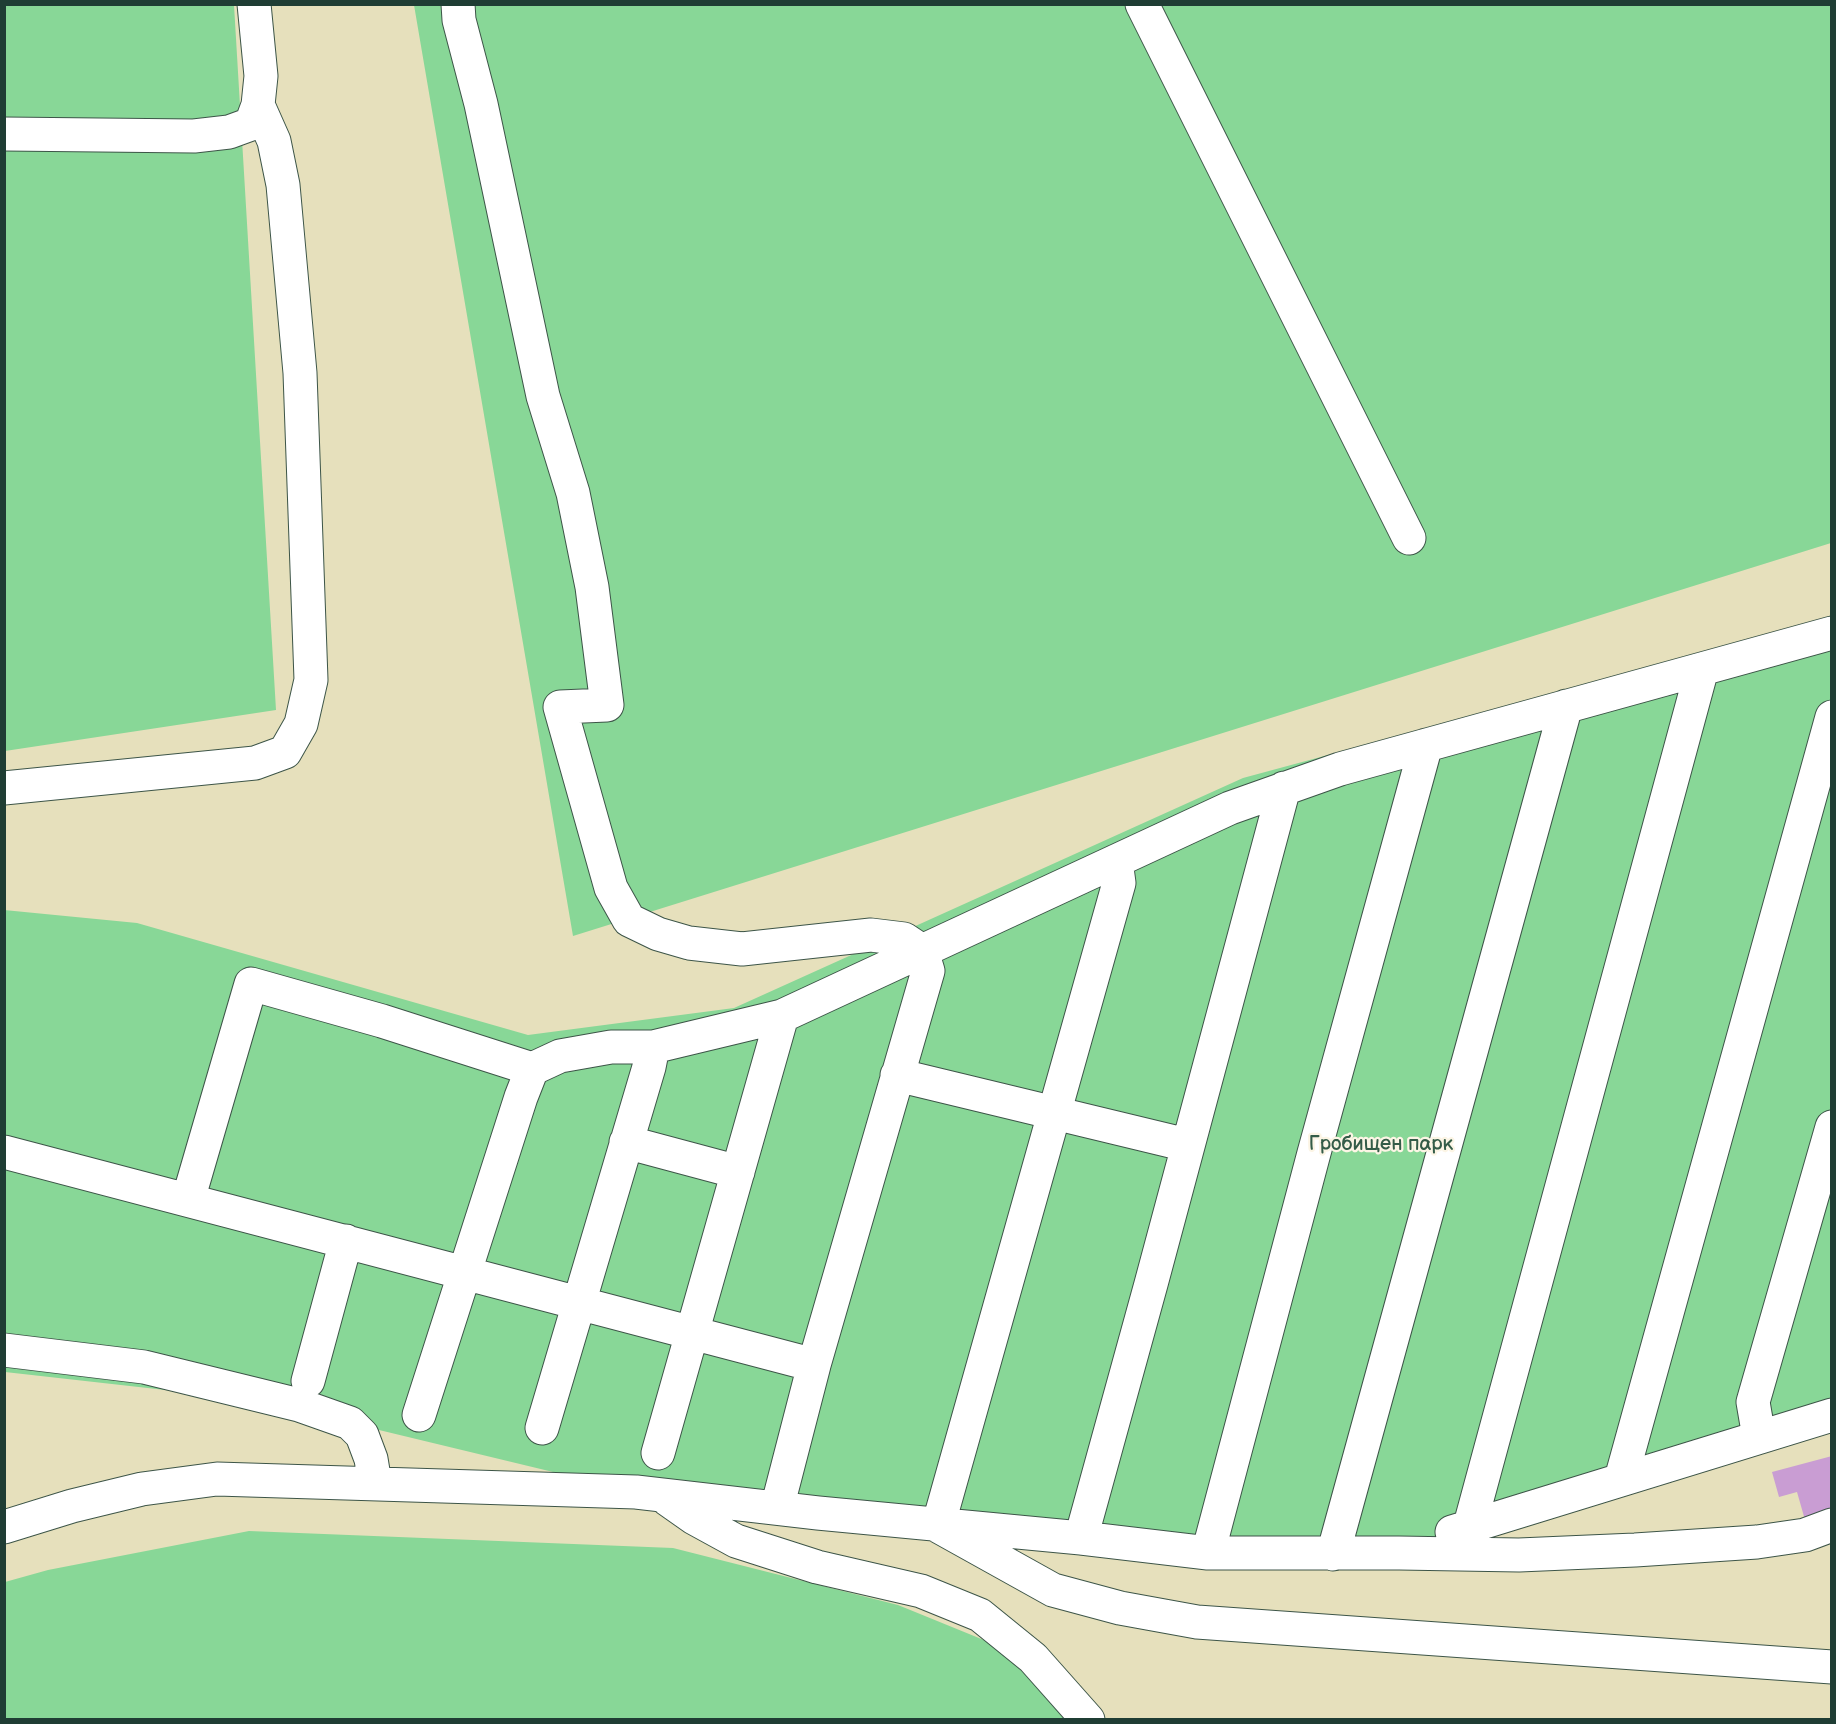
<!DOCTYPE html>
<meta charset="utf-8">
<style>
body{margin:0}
#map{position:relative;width:1836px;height:1724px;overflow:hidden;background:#e6e0bc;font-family:"Balsamiq Sans",sans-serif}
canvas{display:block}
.frame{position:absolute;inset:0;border:6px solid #1f3d34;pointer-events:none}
</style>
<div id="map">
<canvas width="1836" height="1724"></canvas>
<div class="frame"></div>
</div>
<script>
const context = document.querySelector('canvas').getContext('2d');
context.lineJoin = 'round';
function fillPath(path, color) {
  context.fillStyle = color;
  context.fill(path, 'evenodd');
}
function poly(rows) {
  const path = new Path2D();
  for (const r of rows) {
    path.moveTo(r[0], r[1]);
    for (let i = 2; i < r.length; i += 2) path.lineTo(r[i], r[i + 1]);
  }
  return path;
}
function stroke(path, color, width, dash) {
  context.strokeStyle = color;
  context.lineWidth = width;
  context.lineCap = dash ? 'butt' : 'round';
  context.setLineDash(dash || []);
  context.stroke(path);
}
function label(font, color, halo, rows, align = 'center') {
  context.font = font + ' "Balsamiq Sans",sans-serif';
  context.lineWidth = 4.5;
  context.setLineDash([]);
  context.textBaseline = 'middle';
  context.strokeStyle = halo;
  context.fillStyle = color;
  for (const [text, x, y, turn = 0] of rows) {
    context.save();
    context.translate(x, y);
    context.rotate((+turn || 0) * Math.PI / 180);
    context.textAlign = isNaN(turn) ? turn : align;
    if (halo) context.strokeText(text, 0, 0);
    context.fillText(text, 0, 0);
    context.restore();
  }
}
fillPath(poly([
 [5,5,234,5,276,710,5,751],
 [414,5,1831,5,1831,543,573,936],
 [1831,619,1831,1415,1399,1553,636,1492,350,1423,299,1405,5,1372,4,910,137,923,528,1035,734,1008,1243,778],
 [249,1531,673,1548,898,1605,1001,1647,1067,1719,5,1720,5,1582,48,1570]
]), '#88d797');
fillPath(poly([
 [1832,1456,1832,1513,1805,1520,1797,1492,1779,1497,1772,1472]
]), '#c99dd3');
const minor = poly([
 [458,4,459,20,481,104,543,396,573,493,592,587,607,705,560,707,611,888,629,920,658,934,689,943,742,949,871,935,904,939,922,951,928,971,814,1365,777,1508],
 [1142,4,1409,538],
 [4,134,194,136,229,132,251,124,258,105,261,76,254,4],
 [4,788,255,763,285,752,301,724,311,680,300,373,283,185,274,141,258,105],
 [1116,861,1119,883,938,1526,1053,1590,1120,1608,1197,1622,1832,1667],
 [897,1075,1187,1145],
 [626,1142,738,1172],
 [4,1152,814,1365],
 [188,1200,251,984,382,1021,532,1069],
 [4,1350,144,1367,299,1405,350,1423,362,1435,371,1459,375,1483],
 [308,1381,346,1241],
 [419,1415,521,1097,532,1069,560,1056,611,1047,653,1047,782,1016,1230,808,1340,769,1832,633],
 [542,1428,649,1067,653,1047],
 [1759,1437,1753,1402,1832,1127],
 [658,1453,782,1016],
 [1621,1479,1832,717],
 [667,1499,694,1518,736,1541,817,1567,921,1591,980,1615,1033,1658,1088,1720],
 [1470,1525,1702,669],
 [4,1527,72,1506,142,1489,217,1479,636,1492,818,1513,1081,1538,1208,1553,1399,1553,1519,1555,1635,1550,1757,1542,1805,1535,1832,1525],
 [1452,1532,1832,1415],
 [1081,1538,1151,1284,1284,788],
 [1208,1553,1314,1153,1426,745],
 [1333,1554,1566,706]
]);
stroke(minor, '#3d5548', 35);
stroke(minor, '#fff', 33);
label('20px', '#345c48', '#fcf5e5', [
 ["Гробищен парк",1381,1145]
]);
</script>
